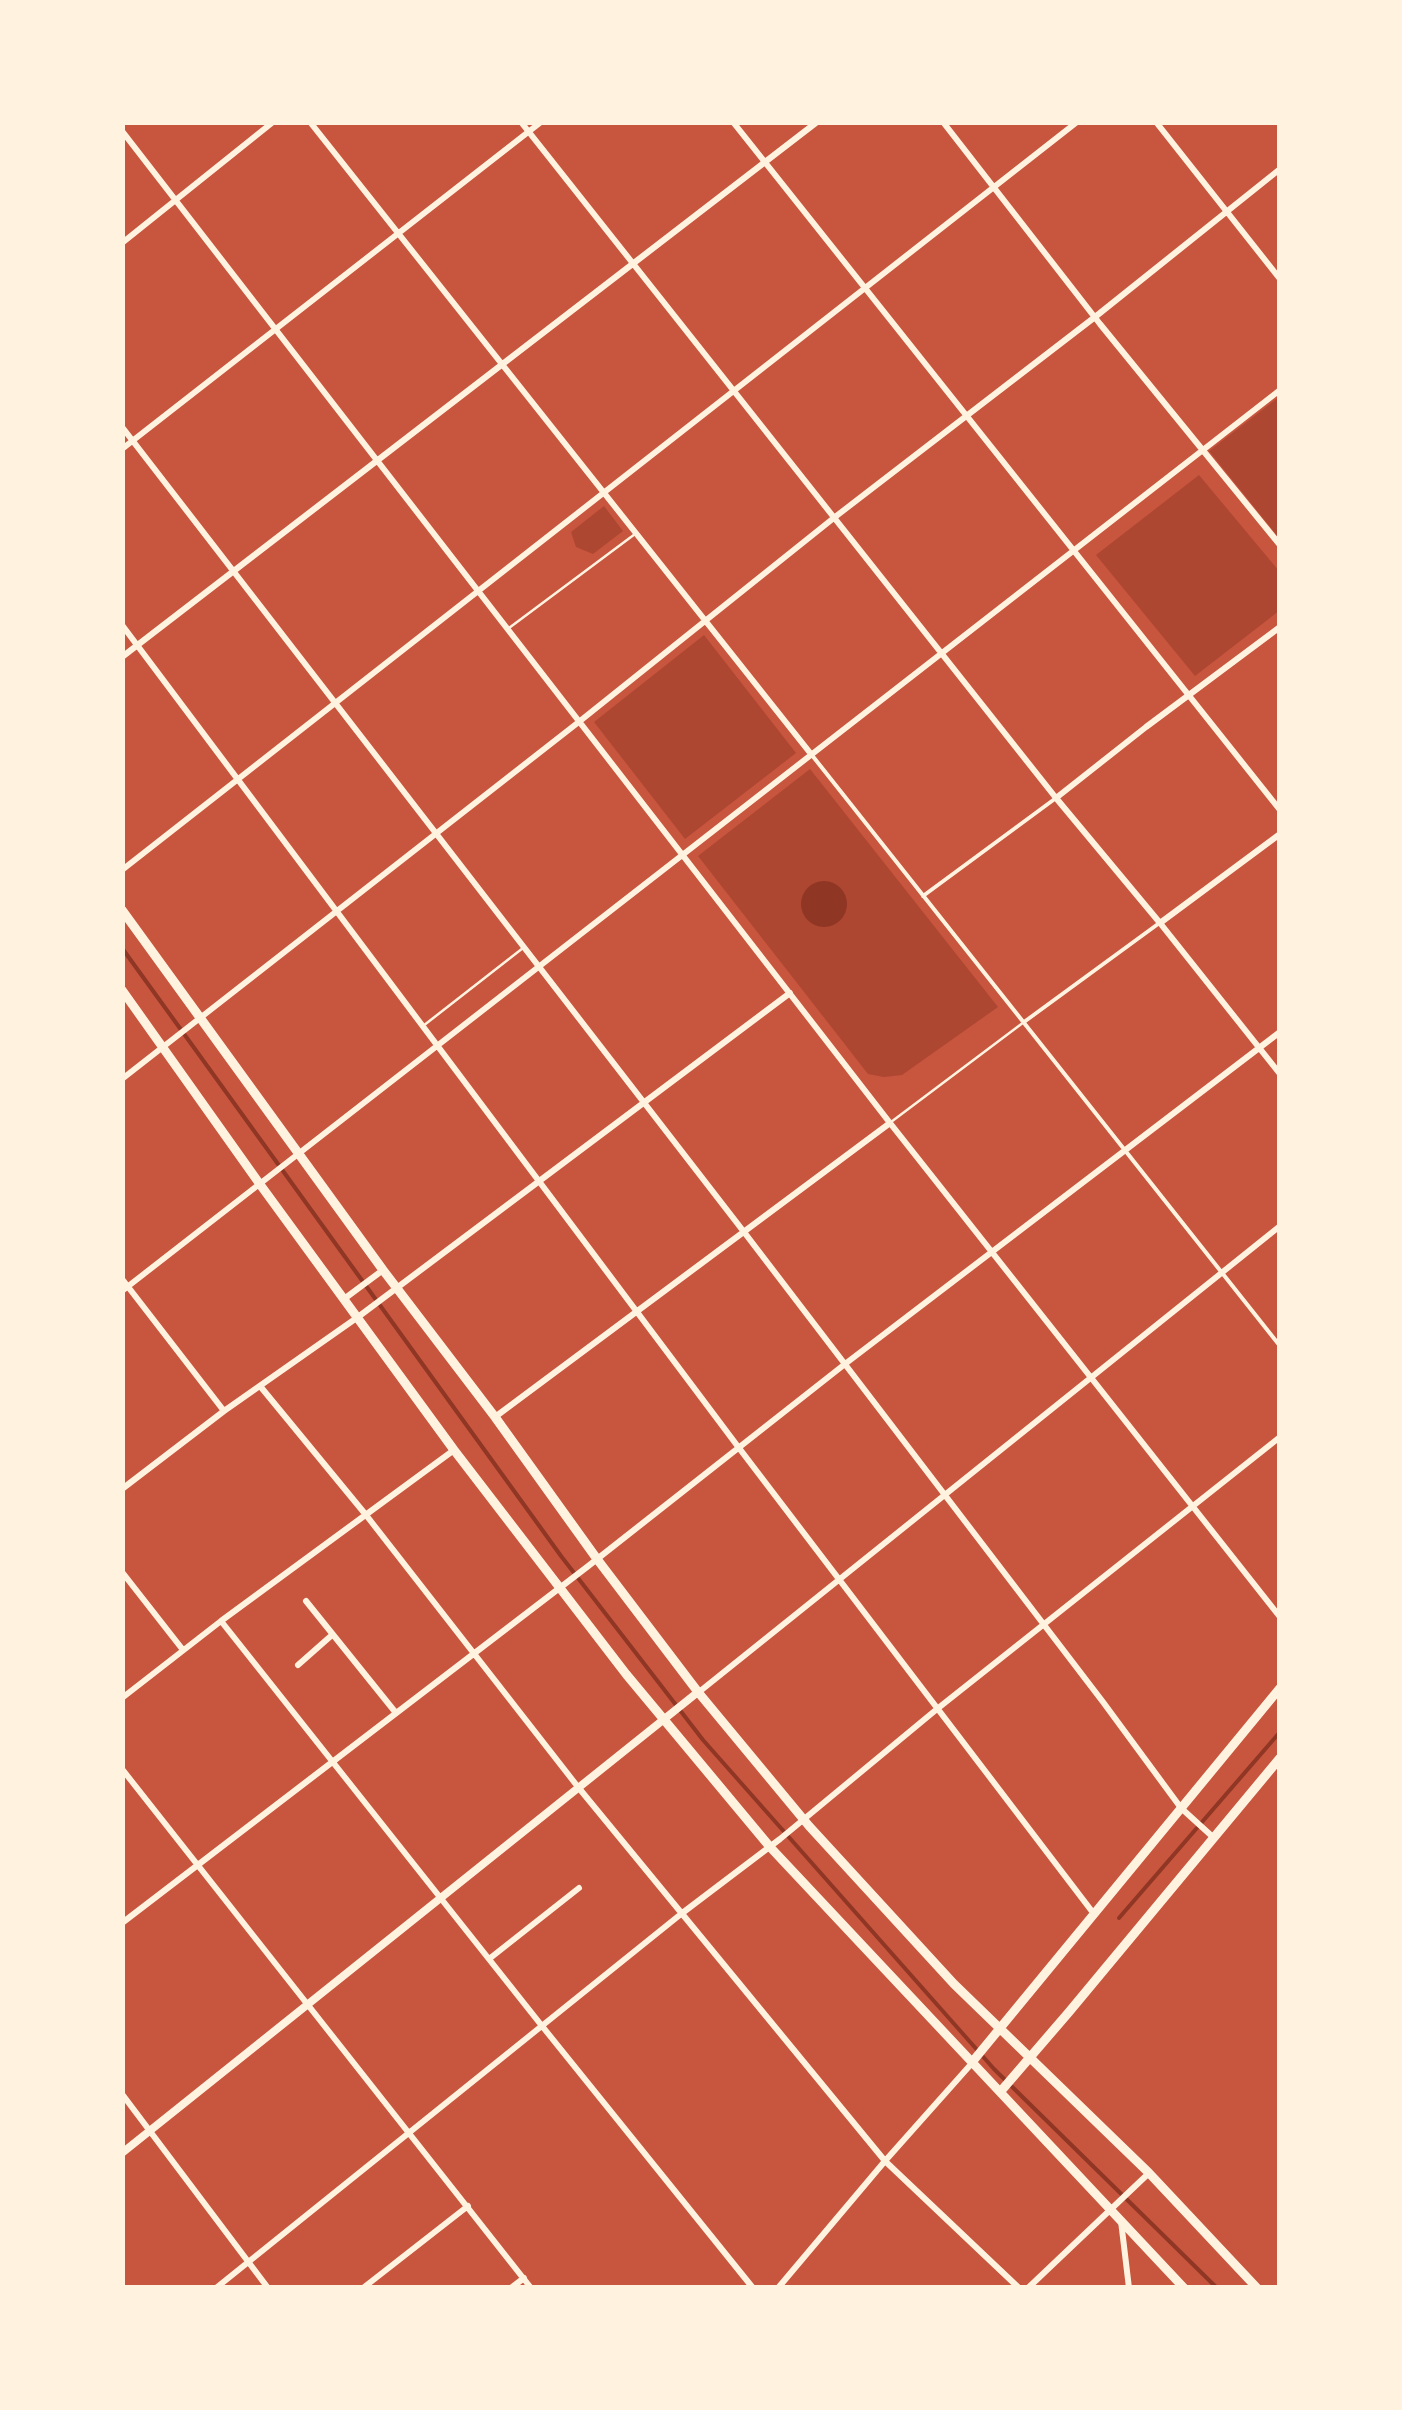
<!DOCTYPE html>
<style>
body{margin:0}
#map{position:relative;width:1402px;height:2410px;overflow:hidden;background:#c8553d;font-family:"Nunito Sans",sans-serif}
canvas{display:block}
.frame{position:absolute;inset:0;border:125px solid #fff3e0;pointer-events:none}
</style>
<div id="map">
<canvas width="1402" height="2410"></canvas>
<div class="frame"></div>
</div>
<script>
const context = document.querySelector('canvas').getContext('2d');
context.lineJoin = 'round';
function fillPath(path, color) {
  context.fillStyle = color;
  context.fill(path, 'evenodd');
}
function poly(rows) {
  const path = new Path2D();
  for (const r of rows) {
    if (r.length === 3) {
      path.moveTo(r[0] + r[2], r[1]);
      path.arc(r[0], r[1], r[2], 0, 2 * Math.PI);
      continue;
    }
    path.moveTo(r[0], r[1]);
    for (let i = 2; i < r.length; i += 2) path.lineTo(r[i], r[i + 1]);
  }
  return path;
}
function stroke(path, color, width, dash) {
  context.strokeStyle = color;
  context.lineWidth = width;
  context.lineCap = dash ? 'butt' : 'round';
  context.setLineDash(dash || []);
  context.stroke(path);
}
fillPath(poly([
 [1279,397,1279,538,1209,451],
 [1199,475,1279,571,1279,611,1195,676,1096,555],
 [604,506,623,531,593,554,576,547,571,532],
 [704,635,796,753,685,839,594,722],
 [810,769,998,1007,902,1075,884,1077,868,1074,698,856]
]), '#ae4732');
fillPath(poly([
 [824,904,23]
]), '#8f3625');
stroke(poly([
 [122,948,561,1556,703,1740,994,2069,1217,2288],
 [1119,1918,1280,1732]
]), '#8f3625', 4);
stroke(poly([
 [509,628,635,534],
 [423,1026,523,948],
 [891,1122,1024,1022]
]), '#fff3e0', 2.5);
stroke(poly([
 [811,754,1280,1346],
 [923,896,1056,798],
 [1024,1022,1158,924]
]), '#fff3e0', 4);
stroke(poly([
 [310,122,811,754],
 [521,122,1056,798,1160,923,1280,1074],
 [733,122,1280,810],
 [943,122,1100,324,1280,545],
 [1156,122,1280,279],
 [122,131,890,1123,1280,1617],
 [122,243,273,122],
 [122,427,744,1232,1103,1702,1181,1808,1214,1838],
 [122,449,541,122],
 [122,625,739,1448,1094,1914],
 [122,657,817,122],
 [1056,798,1146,727,1280,627],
 [122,870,1077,122],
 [1160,923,1280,834],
 [122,1079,580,721,835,517,1095,317,1280,169],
 [122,1279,224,1411],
 [122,1291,1280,390],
 [344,1299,383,1270],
 [260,1386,366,1515,578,1787,885,2161,1019,2288],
 [495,1417,890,1123],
 [122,1489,224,1411,358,1317,790,993],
 [122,1572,183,1650],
 [306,1601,396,1713],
 [221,1621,542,2026,753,2288],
 [298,1665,332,1635],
 [699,1692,1280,1226],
 [122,1698,221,1621,454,1450],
 [122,1769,531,2288],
 [122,1923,587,1567,845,1364,1280,1032],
 [489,1959,579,1888],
 [122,2094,268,2288],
 [1121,2221,1129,2288],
 [216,2288,681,1914,780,1839,937,1709,1280,1437],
 [363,2288,468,2206],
 [511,2288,524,2278],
 [778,2288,885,2161,973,2062],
 [1028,2288,1149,2173]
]), '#fff3e0', 6);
stroke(poly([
 [122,2153,698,1692]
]), '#fff3e0', 8);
stroke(poly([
 [122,910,383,1270,495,1417,597,1559,698,1692,809,1826,954,1984,1149,2173,1257,2288],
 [122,990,259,1183,454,1450,626,1674,770,1847,1184,2288],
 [973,2061,1280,1688],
 [1001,2091,1069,2012,1280,1758]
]), '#fff3e0', 9);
</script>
